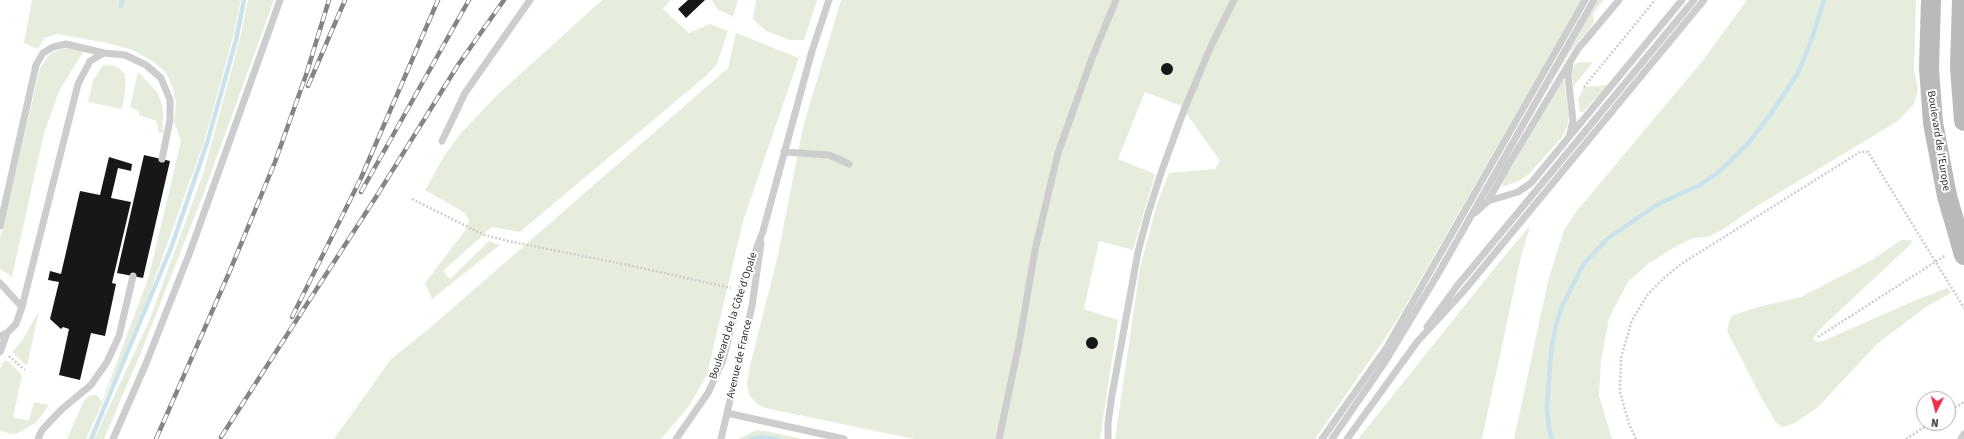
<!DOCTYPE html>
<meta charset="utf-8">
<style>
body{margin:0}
#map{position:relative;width:1964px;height:439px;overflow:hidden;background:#fff;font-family:"Source Sans 3",sans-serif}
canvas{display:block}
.north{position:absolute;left:1916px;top:391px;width:40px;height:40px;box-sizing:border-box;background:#fff;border:1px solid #acacac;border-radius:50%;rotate:186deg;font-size:11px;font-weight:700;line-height:16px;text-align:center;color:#303030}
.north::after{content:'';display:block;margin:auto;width:14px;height:18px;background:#e6324e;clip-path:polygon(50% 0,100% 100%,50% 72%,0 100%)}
</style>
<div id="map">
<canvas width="1964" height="439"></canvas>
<div class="north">N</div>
</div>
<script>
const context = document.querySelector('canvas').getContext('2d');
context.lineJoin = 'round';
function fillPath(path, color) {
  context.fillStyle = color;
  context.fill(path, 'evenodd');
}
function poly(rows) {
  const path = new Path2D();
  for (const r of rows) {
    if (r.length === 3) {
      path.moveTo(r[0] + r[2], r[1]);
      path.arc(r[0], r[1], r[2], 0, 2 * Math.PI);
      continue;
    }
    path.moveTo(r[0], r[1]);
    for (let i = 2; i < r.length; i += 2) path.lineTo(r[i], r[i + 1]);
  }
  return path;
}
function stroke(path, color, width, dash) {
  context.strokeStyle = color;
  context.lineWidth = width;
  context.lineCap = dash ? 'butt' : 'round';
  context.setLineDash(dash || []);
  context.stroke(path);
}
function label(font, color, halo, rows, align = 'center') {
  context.font = font + ' "Source Sans 3",sans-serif';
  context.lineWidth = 4;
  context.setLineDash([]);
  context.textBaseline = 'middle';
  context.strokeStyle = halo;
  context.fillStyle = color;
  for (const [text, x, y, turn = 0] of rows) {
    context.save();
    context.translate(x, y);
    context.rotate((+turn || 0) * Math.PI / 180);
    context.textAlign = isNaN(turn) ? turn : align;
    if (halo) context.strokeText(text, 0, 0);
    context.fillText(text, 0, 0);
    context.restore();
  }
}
fillPath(poly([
 [32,0,241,0,233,37,204,142,150,292,121,362,86,439,67,439,84,400,90,395,97,395,102,402,149,276,181,141,174,121,176,103,173,88,166,73,154,62,132,50,112,44,58,34,44,38,38,49,24,43],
 [248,0,274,0,203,195,142,350,104,439,94,439,149,321,204,171,240,38],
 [602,0,671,0,663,9,689,33,710,24,728,31,717,64,708,74,520,232,492,227,443,271,450,279,489,241,500,245,432,299,425,283,467,228,469,220,465,213,425,190,446,153,462,132,495,97],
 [712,0,738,0,733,17,717,9],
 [756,0,817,0,804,40,790,40,766,31,753,19],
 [841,0,1581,0,1403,310,1386,337,1315,439,1115,439,1140,268,1157,204,1169,173,1215,169,1220,161,1181,106,1145,92,1118,159,1155,174,1133,250,1099,241,1084,309,1118,320,1100,439,914,439,765,408,757,404,749,395,747,383,750,366,778,255,803,127],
 [1598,0,1604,0,1593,13,1594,23,1571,51,1548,88],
 [1747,0,1916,0,1914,71,1918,89,1914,104,1898,121,1757,206,1722,230,1708,237,1693,238,1673,248,1649,263,1628,282,1609,318,1601,361,1599,396,1612,439,1514,439,1548,281,1564,230,1576,212,1704,59],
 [736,33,799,58,743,221,707,375,689,406,661,439,334,439,391,359,431,327,728,68],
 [77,46,84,51,59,91,44,133,12,277,0,269,0,238,40,68,49,55,61,49],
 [1578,62,1593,62,1573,87,1572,73,1574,65],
 [112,65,119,68,125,74,125,92,122,109,88,102,93,81,98,73,102,66],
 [138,72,158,93,163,107,163,133,158,132,157,121,139,115,139,111,130,107],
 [1564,80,1569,116,1567,127,1562,137,1529,174,1521,180,1503,187,1502,183,1562,81],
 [1608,85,1583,112,1580,112,1578,99,1584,87],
 [1530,226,1521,257,1482,439,1358,439,1501,260],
 [1901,240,1912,240,1911,244,1819,330,1813,339,1817,342,1823,341,1916,300,1948,288,1951,293,1926,307,1877,344,1818,407,1795,423,1783,427,1776,423,1760,395,1727,331,1731,316,1758,307,1801,297,1872,260],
 [39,311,27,366,12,352,22,341],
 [4,361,8,361,22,375,13,418,29,420,34,402,49,405,37,422,18,433,10,434,0,430,0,369],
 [757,430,771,432,802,439,738,439]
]), '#e7eddd');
stroke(poly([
 [121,6,122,0],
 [91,439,171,248,207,143,236,40,244,0],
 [751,439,761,437,778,439],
 [1552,439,1549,429,1547,408,1551,352,1556,325,1562,306,1583,265,1607,239,1658,204,1702,184,1720,171,1749,142,1770,115,1798,73,1811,41,1824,0]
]), '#cae2ec', 4.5);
fillPath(poly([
 [688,0,705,0,686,18,678,9],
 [1167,69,6],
 [144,155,170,161,143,278,117,273],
 [109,157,132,164,131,171,118,168,111,198,131,202,112,283,116,284,105,336,91,333,80,380,59,375,69,329,63,327,61,329,50,319,59,282,48,280,50,271,61,274,80,191,100,195],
 [1092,343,6]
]), '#171717');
stroke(poly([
 [1584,87,1655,0],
 [412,199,484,235,508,241,628,265,731,288],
 [1818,337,1946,255],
 [9,356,25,370],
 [1948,412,1964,402],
 [1636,439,1629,424,1620,392,1621,358,1632,320,1648,294,1664,278,1681,264,1860,152,1868,152,1964,308],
 [1906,439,1931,423]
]), '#cdcdcd', 2.5, [2, 2]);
stroke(poly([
 [1570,134,1573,121,1568,76,1570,62,1578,49,1619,0],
 [442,141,465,93,530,0],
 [784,152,829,155,849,164],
 [1488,201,1510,162,1570,62],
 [1475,213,1488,201,1518,192,1531,183,1682,0],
 [0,226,36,65,43,53,53,47,66,44,104,53],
 [0,283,22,307],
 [1427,327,1457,286,1694,0],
 [0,336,7,333,16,324,22,307,78,84,90,61,104,53,125,55,146,65,161,78,170,100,170,120,162,159],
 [0,352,7,333],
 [727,413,844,439],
 [38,439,42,430,62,409,91,385,107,362,119,336,133,276],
 [113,439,145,366,190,252,280,0],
 [676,439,708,393,723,360,741,290,763,231,812,51,829,0],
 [721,439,752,306,761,243],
 [999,439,1019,344,1035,250,1058,153,1092,58,1116,0],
 [1108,439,1108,423,1112,395,1138,252,1148,214,1161,173,1184,110,1212,44,1234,0],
 [1322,439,1387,347,1585,0],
 [1332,439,1385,362,1438,274,1594,0],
 [1347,439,1417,342,1462,293,1704,0],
 [1961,439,1964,434]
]), '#cdcdcd', 7);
stroke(poly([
 [1931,0,1929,68,1933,123,1947,196,1964,255],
 [1962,0,1960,67,1964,121]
]), '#bababa', 20);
const rail = poly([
 [308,86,345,0],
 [361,192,469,0],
 [292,317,361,178,438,0],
 [221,437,376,197,458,65,504,0],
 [156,439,229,273,275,162,306,75,329,0]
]);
stroke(rail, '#858585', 4.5);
stroke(rail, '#fff', 3, [9]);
label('11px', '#303030', '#fff', [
 ["Boulevard de l'Europe",1938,141,81],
 ["Boulevard de la Côte d'Opale",734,316,-72],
 ["Avenue de France",740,359,-77]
]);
</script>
